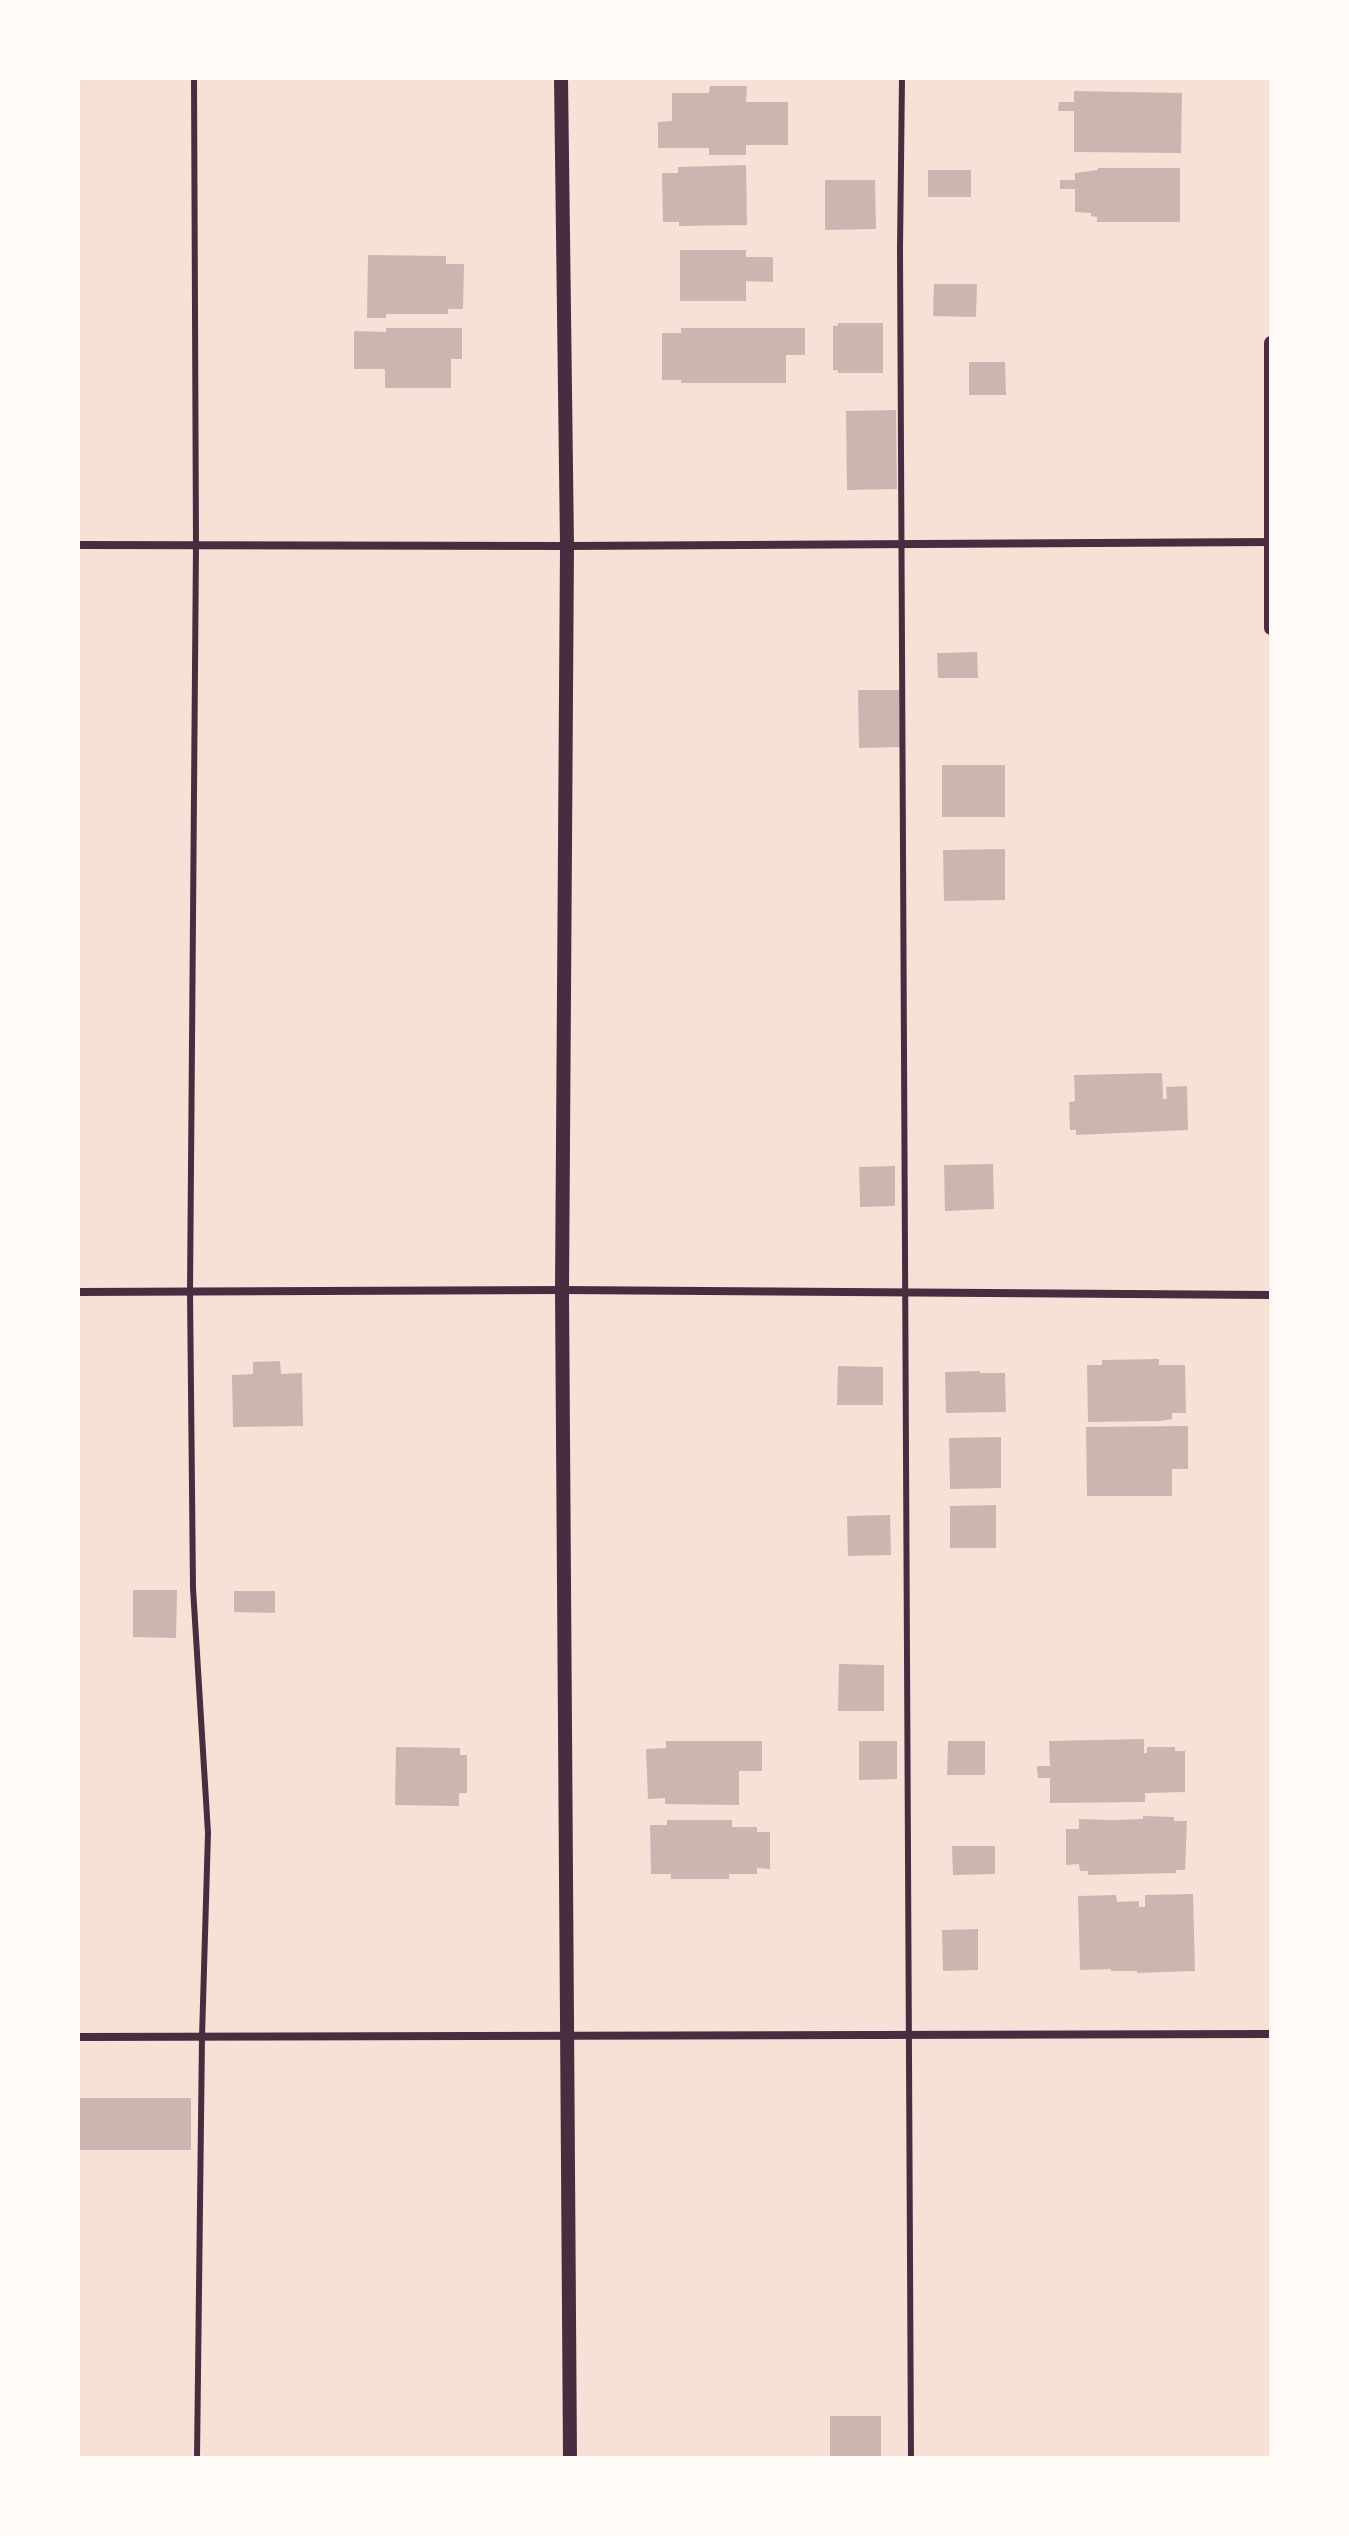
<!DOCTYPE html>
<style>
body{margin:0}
#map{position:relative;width:1349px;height:2536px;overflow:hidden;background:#f7e1d7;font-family:"Open Sans",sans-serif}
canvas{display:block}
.frame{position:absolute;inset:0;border:80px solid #fffaf5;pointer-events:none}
</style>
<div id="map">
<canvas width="1349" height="2536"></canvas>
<div class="frame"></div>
</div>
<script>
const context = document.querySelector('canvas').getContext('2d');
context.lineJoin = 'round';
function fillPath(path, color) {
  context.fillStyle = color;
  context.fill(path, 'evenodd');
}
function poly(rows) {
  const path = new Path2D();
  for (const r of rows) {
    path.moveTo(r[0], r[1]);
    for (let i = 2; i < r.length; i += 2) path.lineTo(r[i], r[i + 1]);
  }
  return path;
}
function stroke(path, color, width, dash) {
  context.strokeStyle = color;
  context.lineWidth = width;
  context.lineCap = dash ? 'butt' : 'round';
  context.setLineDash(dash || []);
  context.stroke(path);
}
fillPath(poly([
 [710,86,747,86,746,102,788,102,788,145,746,145,746,155,709,155,709,148,658,148,658,122,672,121,672,93,709,93],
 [1074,91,1182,93,1181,153,1074,152,1074,111,1058,111,1059,102,1074,102],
 [746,165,747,225,679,226,679,222,663,222,662,173,678,173,678,167],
 [1098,168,1180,168,1180,222,1097,222,1097,217,1091,216,1091,213,1075,212,1075,189,1060,189,1060,180,1075,180,1075,173,1098,170],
 [928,170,971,170,971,197,928,197],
 [825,180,875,180,876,229,825,230],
 [680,250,746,250,746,257,773,257,773,282,746,281,746,301,680,301],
 [368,255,446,256,446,264,464,264,463,309,448,309,448,314,386,314,386,318,367,318],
 [934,284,977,284,976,317,933,316],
 [838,323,883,323,883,373,838,373,838,370,833,370,833,326,838,326],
 [386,328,462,328,462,359,451,359,451,388,385,388,385,369,354,369,354,331,386,332],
 [681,328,805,328,805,355,786,355,786,383,681,383,681,380,662,380,662,333,681,333],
 [969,362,1005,362,1006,395,969,395],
 [896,410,897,489,847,490,846,411],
 [977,652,978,678,938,678,937,653],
 [858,690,899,690,900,747,859,748],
 [942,765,1005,765,1005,817,942,817],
 [1005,849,1005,900,944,901,943,850],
 [1162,1073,1163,1099,1167,1099,1166,1087,1187,1086,1188,1130,1076,1135,1076,1130,1070,1130,1069,1102,1075,1101,1074,1075],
 [993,1164,994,1209,945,1211,944,1165],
 [895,1166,895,1206,860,1207,859,1167],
 [1159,1359,1159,1365,1185,1365,1186,1413,1172,1413,1172,1419,1160,1421,1088,1422,1087,1365,1102,1365,1102,1360],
 [280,1361,281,1374,302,1373,303,1426,233,1427,232,1375,253,1374,253,1362],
 [838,1366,883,1367,883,1405,837,1405],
 [980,1371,980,1373,1005,1373,1006,1412,946,1413,945,1372],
 [1188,1426,1188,1469,1172,1469,1172,1496,1087,1496,1086,1427],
 [1001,1437,1001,1488,950,1489,949,1438],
 [996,1505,996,1548,950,1548,950,1506],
 [890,1515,891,1555,848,1556,847,1516],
 [133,1590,177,1590,176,1638,133,1637],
 [234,1591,275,1591,275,1613,234,1612],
 [839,1664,884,1665,884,1711,838,1711],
 [1144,1739,1144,1753,1147,1753,1147,1747,1175,1747,1175,1751,1185,1751,1185,1792,1148,1793,1145,1793,1145,1802,1050,1803,1050,1778,1038,1778,1037,1766,1050,1766,1049,1741],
 [666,1741,762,1741,762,1771,739,1771,739,1805,665,1804,665,1798,648,1799,646,1749,666,1748],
 [859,1741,897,1741,897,1779,859,1780],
 [948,1741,985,1741,985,1775,947,1775],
 [396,1747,460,1748,460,1755,467,1755,467,1793,459,1793,459,1806,395,1805],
 [1143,1816,1174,1817,1174,1821,1187,1821,1185,1870,1176,1870,1176,1873,1088,1875,1088,1871,1080,1871,1079,1864,1066,1865,1066,1829,1079,1829,1079,1819,1112,1820,1143,1819],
 [667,1820,732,1820,732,1827,757,1827,757,1832,770,1832,770,1869,757,1868,757,1874,729,1874,729,1879,671,1879,671,1874,651,1874,650,1825,667,1825],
 [952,1846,995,1846,995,1874,953,1875],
 [1193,1894,1195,1971,1137,1973,1137,1971,1111,1971,1111,1969,1080,1970,1078,1896,1116,1895,1117,1902,1139,1901,1139,1907,1145,1907,1145,1895],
 [978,1929,978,1970,943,1971,942,1930],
 [78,2098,191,2098,191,2150,78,2150],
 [830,2416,881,2416,881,2458,830,2458]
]), '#ccb4b1');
stroke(poly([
 [194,78,196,545,190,1291,193,1588,208,1833,202,2037,197,2458],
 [902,78,900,249,911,2458]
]), '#4a2c40', 6);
stroke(poly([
 [78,545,567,546,1271,542],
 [78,1292,562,1290,1271,1295],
 [78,2037,1271,2034]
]), '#4a2c40', 8);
stroke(poly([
 [561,78,567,546,562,1290,570,2458],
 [1271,343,1271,628]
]), '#4a2c40', 14);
</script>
